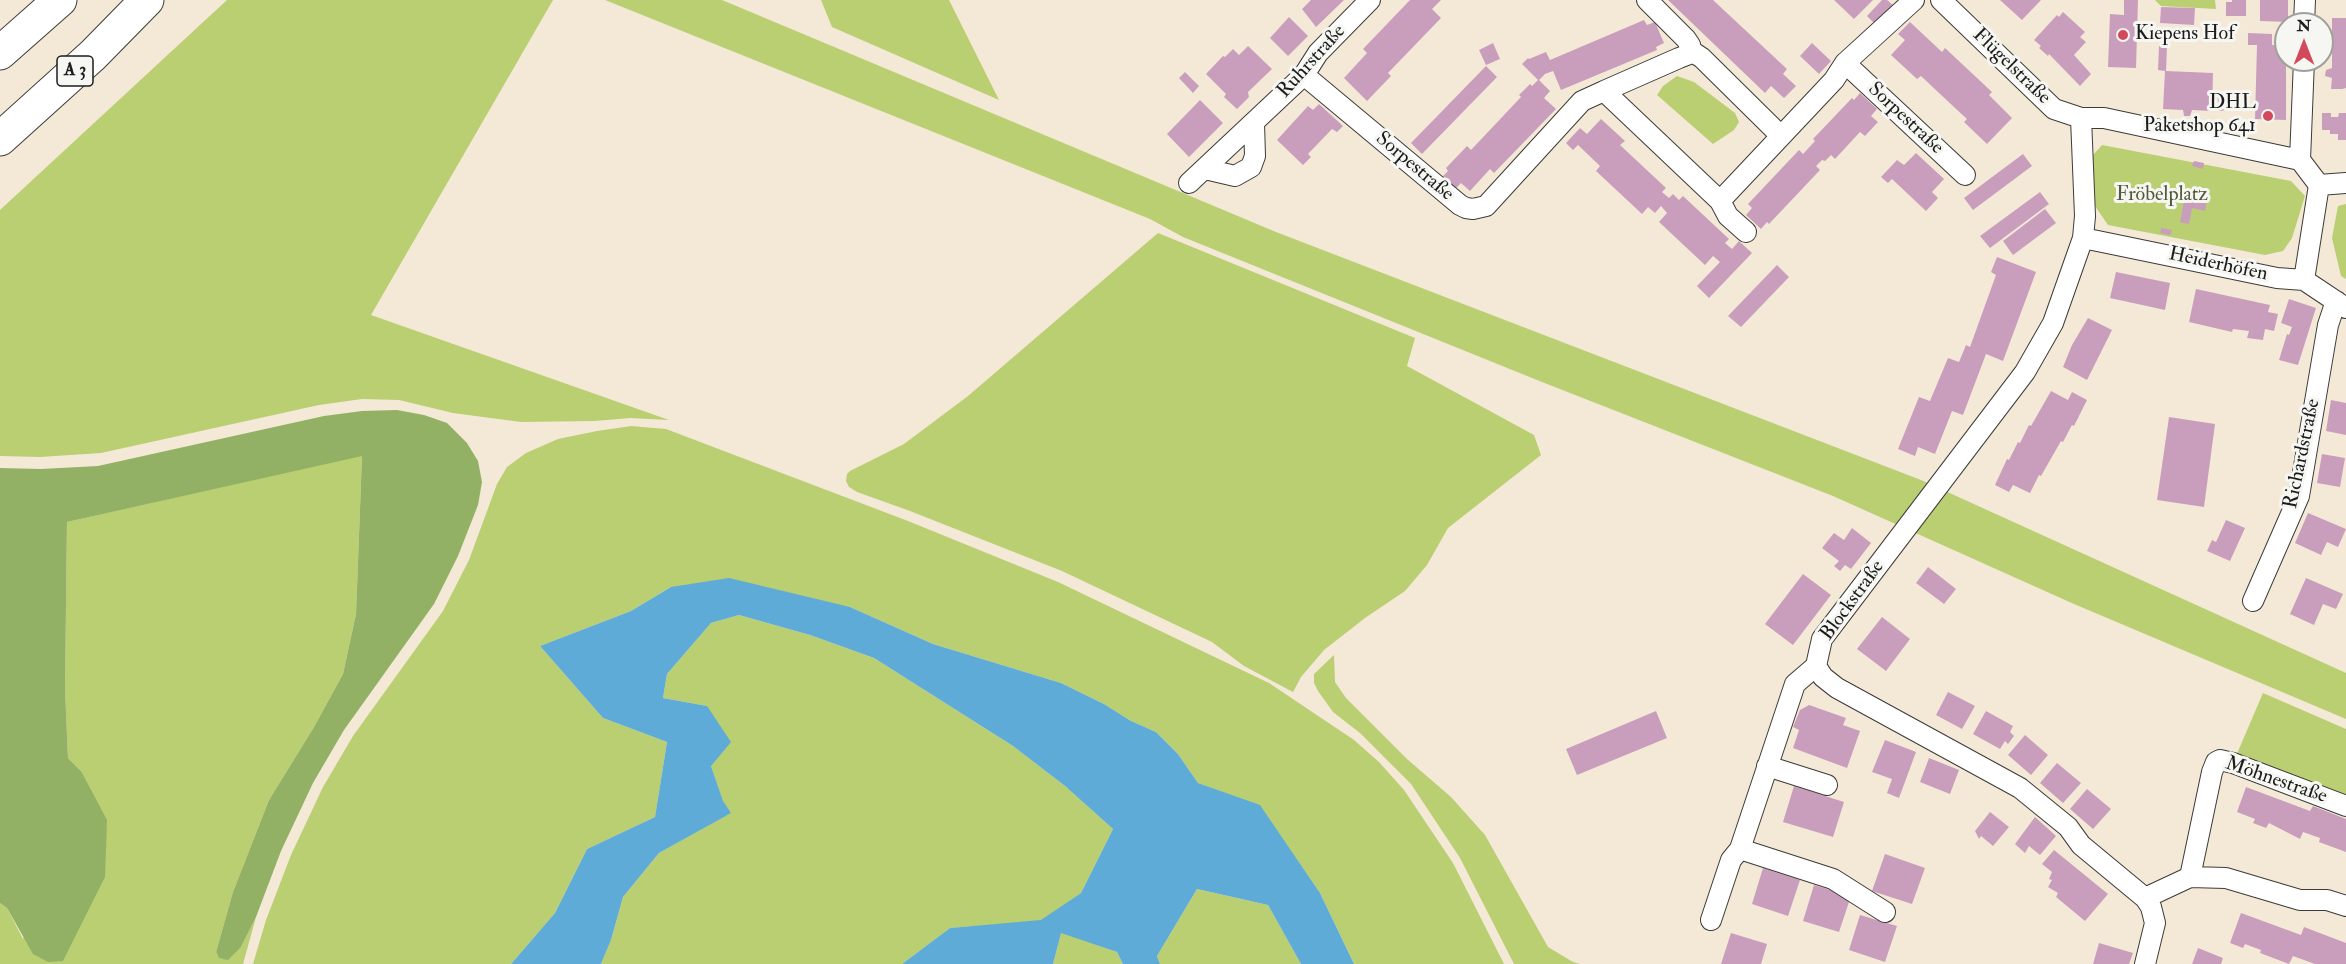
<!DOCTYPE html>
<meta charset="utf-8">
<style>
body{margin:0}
#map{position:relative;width:2346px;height:964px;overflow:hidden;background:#f4e9d7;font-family:"IM FELL Double Pica",serif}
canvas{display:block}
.north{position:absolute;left:2274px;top:12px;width:60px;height:60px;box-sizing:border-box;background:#f6f6f2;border:2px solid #9f9f9c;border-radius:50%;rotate:0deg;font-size:16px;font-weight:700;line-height:24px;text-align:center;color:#1c1c1c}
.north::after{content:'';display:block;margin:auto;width:21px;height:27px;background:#d1495b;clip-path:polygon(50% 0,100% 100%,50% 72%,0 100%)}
</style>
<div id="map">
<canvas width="2346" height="964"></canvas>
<div class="north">N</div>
</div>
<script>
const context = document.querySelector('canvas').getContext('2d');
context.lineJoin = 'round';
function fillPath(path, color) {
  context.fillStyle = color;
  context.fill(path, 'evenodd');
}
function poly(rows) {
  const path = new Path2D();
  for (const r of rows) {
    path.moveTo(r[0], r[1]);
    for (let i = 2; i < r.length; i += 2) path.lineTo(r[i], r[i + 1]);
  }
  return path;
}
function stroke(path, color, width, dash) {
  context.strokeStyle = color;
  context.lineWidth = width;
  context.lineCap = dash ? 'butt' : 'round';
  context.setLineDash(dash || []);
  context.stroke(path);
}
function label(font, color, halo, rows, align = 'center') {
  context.font = font + ' "IM FELL Double Pica",serif';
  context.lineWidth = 6;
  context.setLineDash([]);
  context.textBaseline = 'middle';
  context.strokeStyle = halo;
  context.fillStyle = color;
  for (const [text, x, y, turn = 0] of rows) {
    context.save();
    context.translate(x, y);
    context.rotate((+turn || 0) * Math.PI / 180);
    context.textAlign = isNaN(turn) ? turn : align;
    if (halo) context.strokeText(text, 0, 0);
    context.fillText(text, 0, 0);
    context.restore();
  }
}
fillPath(poly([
 [227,0,553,0,371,315,669,420,630,418,595,421,521,422,453,413,399,400,362,399,319,405,101,453,40,457,0,456,0,210],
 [605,0,722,0,1276,232,1921,480,2346,673,2346,719,2074,604,1833,496,1542,382,1183,237,1150,219],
 [821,0,949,0,999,100,832,27],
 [2155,0,2215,0,2216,9,2161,6],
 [1677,76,1694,82,1735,113,1739,122,1734,130,1713,144,1657,95,1663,86],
 [2102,145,2291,181,2305,196,2292,238,2283,251,2265,255,2108,225,2095,206,2093,155],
 [2346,204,2346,279,2341,276,2332,238,2338,206],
 [1158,233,1415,338,1407,366,1534,435,1541,455,1448,528,1427,565,1405,591,1365,618,1324,650,1301,677,1293,692,1244,666,1212,642,1062,571,910,511,857,492,849,487,846,481,847,474,850,471,904,444,968,396],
 [631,426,666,429,908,521,1058,582,1269,683,1354,740,1379,762,1404,790,1453,863,1504,964,1354,964,1320,893,1260,806,1198,783,1178,754,1156,732,1131,721,1104,704,1061,683,933,644,850,607,671,587,631,611,540,646,603,718,667,742,655,817,587,849,555,913,511,964,253,964,266,920,291,855,323,787,353,736,443,611,469,560,497,484,507,467,526,453,558,439,597,431],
 [362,455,356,614,343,674,314,727,269,800,233,892,216,952,219,958,228,959,241,947,256,917,243,964,0,964,0,903,7,908,23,939,81,771,68,758,65,689,67,522],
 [739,615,810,635,874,658,1013,746,1065,786,1113,829,1081,893,1041,921,950,928,902,964,601,964,611,940,623,897,659,853,730,813,723,802,711,766,707,706,663,698,667,674,711,623],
 [1334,655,1335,682,1346,698,1407,759,1451,797,1485,835,1548,947,1573,962,1580,964,1514,964,1460,858,1411,784,1360,733,1333,712,1318,691,1314,683,1314,674],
 [2263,693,2346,729,2346,804,2233,763],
 [1197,889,1268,905,1301,964,1160,964,1157,956],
 [1061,932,1117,952,1123,964,1053,964]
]), '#bace72');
fillPath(poly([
 [397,410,424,415,447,423,467,443,478,461,482,482,478,505,458,556,434,604,344,730,313,783,281,851,256,917,241,947,228,960,219,958,216,952,233,892,269,800,314,727,343,674,356,614,362,456,67,522,65,689,68,758,81,771,107,820,105,877,63,961,48,962,33,954,7,908,0,903,0,468,41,469,98,466,324,416,362,411]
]), '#93b164');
fillPath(poly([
 [729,578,850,607,933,644,1061,683,1104,704,1131,721,1156,732,1178,754,1198,783,1260,805,1320,893,1354,964,1301,964,1268,905,1197,889,1157,956,1160,964,1123,964,1117,952,1061,933,1053,964,902,964,950,928,1041,920,1081,893,1113,829,1065,786,1013,746,874,658,810,635,739,615,711,623,667,674,663,698,707,706,731,742,711,766,723,801,731,813,659,853,623,897,611,940,601,964,511,964,555,913,587,849,655,817,667,742,603,718,540,646,631,611,671,587]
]), '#5fabd8');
fillPath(poly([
 [1311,0,1344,0,1316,27,1302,9],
 [1410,0,1441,0,1432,9,1441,18,1388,73,1391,76,1367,101,1344,78,1367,53,1363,49],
 [1668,0,1713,0,1787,69,1783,74,1796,86,1784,98,1771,86,1765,93],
 [1834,0,1873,0,1854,19],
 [1882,0,1887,0,1894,6,1875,24,1867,16],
 [2000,0,2041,0,2022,20],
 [2124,0,2138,0,2136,68,2108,67,2110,14,2124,15],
 [2232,0,2246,0,2246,16,2226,16,2226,2,2232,2],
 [2260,0,2288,0,2288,22,2260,21],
 [2161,7,2195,8,2194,25,2160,23],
 [2063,12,2085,32,2080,37,2086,42,2074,55,2091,74,2080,86,2049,54,2048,56,2039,48,2041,46,2034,40,2057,15,2059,17],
 [1289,17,1308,36,1288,56,1270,38],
 [2332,18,2346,18,2346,88,2342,89,2331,89,2332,78,2325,76,2326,70,2332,68],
 [1644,20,1647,25,1655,22,1664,43,1656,47,1657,50,1561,90,1553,71,1545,74,1539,80,1550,91,1544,98,1556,109,1494,173,1490,169,1470,191,1461,183,1455,189,1442,177,1448,171,1446,168,1467,146,1471,150,1521,97,1519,95,1530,84,1532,86,1538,80,1522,64,1528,58,1529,59,1546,52,1550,60],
 [1910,22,1942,52,1945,48,1992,92,1989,95,2012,118,1987,144,1964,122,1967,119,1955,108,1921,76,1917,79,1891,55,1905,40,1898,34],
 [2248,33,2272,34,2272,45,2286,45,2286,120,2255,119,2257,45,2248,45],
 [1493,43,1500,59,1486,65,1479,50],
 [1812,43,1831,61,1819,74,1800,56],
 [1248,46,1272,69,1248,92,1249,97,1237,109,1224,97,1226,94,1206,74,1223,56,1225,57,1233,49,1239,55],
 [2159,46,2167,47,2166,71,2213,73,2212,111,2192,110,2190,116,2184,116,2183,110,2163,109,2165,71,2158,70],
 [1486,66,1497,77,1422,154,1411,143],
 [1185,72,1199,86,1193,93,1179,78],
 [1860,93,1877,109,1871,116,1878,122,1865,136,1860,132,1835,159,1831,155,1825,161,1822,160,1816,166,1820,170,1769,224,1767,222,1761,229,1746,215,1752,208,1748,204,1799,150,1803,154,1815,141,1813,139,1852,98,1854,100],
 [2226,93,2228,110,2219,111,2217,94],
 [1200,100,1223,123,1189,157,1167,134],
 [1319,104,1343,126,1337,132,1332,129,1308,154,1311,157,1303,165,1277,140,1308,106,1313,110],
 [2322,113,2331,113,2331,117,2338,117,2339,113,2346,113,2346,140,2338,140,2338,134,2330,134,2330,130,2322,130],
 [1601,119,1625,141,1620,145,1666,188,1662,192,1669,198,1673,194,1679,200,1683,196,1729,239,1725,243,1732,249,1739,241,1752,253,1709,298,1697,286,1720,262,1713,256,1705,265,1659,222,1667,213,1661,206,1655,213,1648,207,1642,214,1596,171,1600,166,1578,145,1573,150,1566,143,1580,128,1587,134],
 [1916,153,1944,179,1932,192,1938,198,1926,211,1892,179,1888,183,1881,177,1897,160,1904,165],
 [2023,154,2032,166,1973,210,1964,198],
 [2194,161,2204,163,2203,169,2192,166],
 [2040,192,2049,204,1990,248,1980,236],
 [2185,196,2207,200,2205,211,2192,208,2189,224,2180,222],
 [2045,209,2056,223,2013,255,2003,241],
 [2161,228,2172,230,2170,235,2160,233],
 [1997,257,2036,272,2003,361,1986,354,1963,415,1952,411,1935,454,1918,447,1915,456,1898,449,1919,397,1930,401,1948,358,1959,362,1966,345,1970,347,1996,275,1991,272],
 [1777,265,1789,277,1741,327,1728,316],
 [2116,272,2170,283,2165,310,2110,298],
 [2196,289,2270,305,2268,312,2278,314,2274,331,2265,329,2263,340,2247,338,2249,331,2233,329,2232,332,2189,322],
 [2289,299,2316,308,2298,365,2279,360,2287,334,2289,335,2292,327,2281,323],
 [2088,318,2112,330,2087,380,2063,367,2072,345],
 [2051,391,2068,400,2072,392,2087,400,2074,426,2072,425,2063,442,2061,441,2041,476,2039,475,2030,493,2013,485,2009,492,1995,485,2007,459,2009,460,2018,442,2020,443,2029,425,2031,426],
 [2331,400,2346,403,2346,435,2326,431],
 [2169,417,2215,424,2204,507,2157,500],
 [2322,454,2345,458,2340,487,2317,483],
 [2308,513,2346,529,2338,547,2327,542,2321,555,2295,543],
 [2226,520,2245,528,2230,561,2207,551,2212,540,2216,542],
 [1852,528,1871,543,1851,569,1845,565,1840,571,1834,566,1839,561,1822,548,1834,533,1844,540],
 [1928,567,1956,589,1944,604,1916,583],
 [1803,574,1831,595,1793,645,1765,624],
 [2306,578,2343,594,2336,609,2323,604,2314,625,2290,614],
 [1882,617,1910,639,1886,671,1857,649],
 [1948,692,1975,706,1962,729,1936,715],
 [1809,705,1846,718,1843,725,1860,731,1847,768,1793,748,1799,730,1793,727,1800,710],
 [1656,711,1667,738,1577,775,1566,749],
 [1986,711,2013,726,2010,732,2014,736,2008,744,2005,741,2000,749,1973,734],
 [2025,735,2048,755,2031,775,2008,755],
 [1885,740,1916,752,1899,798,1887,793,1892,779,1872,772],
 [1929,758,1959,770,1950,794,1920,782],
 [2057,763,2081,783,2063,803,2040,783],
 [1794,786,1844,802,1833,837,1783,822],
 [2246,787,2310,811,2313,806,2346,819,2346,852,2319,842,2320,838,2303,832,2300,839,2269,823,2266,828,2253,823,2255,819,2237,812],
 [2087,789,2111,809,2093,829,2070,809],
 [1990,812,2009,827,1993,846,1981,836,1979,839,1975,831],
 [2035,817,2056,836,2040,855,2029,846,2025,853,2015,844],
 [2054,850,2108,894,2085,921,2056,897,2058,893,2048,887,2052,880,2049,879,2052,872,2042,864],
 [1885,854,1925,868,1912,904,1872,891],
 [1763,868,1800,880,1788,916,1752,904],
 [1814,885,1851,896,1839,932,1803,921],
 [2241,913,2301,935,2304,927,2346,943,2346,964,2315,964,2293,956,2289,964,2260,953,2261,950,2245,944,2243,948,2230,943],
 [1860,915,1897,926,1885,962,1849,950],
 [1731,933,1767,944,1761,964,1721,964],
 [2099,943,2133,953,2129,964,2093,964],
 [2198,948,2223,958,2221,964,2192,964]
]), '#c99ebd');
const minor = poly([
 [1647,0,1686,39,1690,45,1692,53],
 [1941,0,2054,109,2081,118,2104,118,2300,160],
 [2304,24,2305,0],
 [2304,60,2300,160,2319,185,2304,280],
 [1845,63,1965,175],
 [1304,75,1460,205,1466,208,1473,209,1486,206,1582,101,1604,91,1720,201,1834,80,1845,63,1914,0],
 [1604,91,1679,58,1692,53,1696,54,1702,58,1781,136],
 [2081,118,2085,216,2083,238,2053,323,2025,372,1822,639,1816,666,1823,677,1837,688,2020,788,2068,827,2081,845,2145,898,2151,907,2155,923,2145,964],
 [1205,169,1235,176,1251,167,1255,156,1254,123],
 [1189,183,1304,75,1318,53,1370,0],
 [2319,185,2346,183],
 [1720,201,1728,216,1746,232],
 [2083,238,2277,278,2304,280,2346,308],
 [2253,601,2299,496,2328,325,2336,301],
 [1767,766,1827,785],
 [1740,849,1833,879,1885,912],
 [2190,877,2212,772,2216,762,2220,760,2233,763,2346,806],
 [2145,898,2190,877,2226,878,2300,900,2327,900,2346,906],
 [1711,920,1731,860,1740,849,1795,684,1816,666]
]);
const motorway = poly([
 [0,53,60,0],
 [0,139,93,55,147,0]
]);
stroke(minor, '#3c3b38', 22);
stroke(motorway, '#3c3b38', 35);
stroke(minor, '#fff', 20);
stroke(motorway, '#fff', 33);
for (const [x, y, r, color] of [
 [2123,35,6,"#d1495b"],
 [2268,116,6,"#d1495b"]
]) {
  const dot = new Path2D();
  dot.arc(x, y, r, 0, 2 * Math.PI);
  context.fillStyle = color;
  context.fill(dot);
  stroke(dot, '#f6f6f2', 2);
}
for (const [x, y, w] of [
 [75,71,36]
]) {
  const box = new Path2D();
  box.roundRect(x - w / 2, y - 15, w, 30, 4.5);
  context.fillStyle = '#f6f6f2';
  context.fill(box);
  stroke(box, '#1c1c1c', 1.5);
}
label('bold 18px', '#1c1c1c', null, [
 ["A 3",75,71]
]);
label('20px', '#1c1c1c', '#f6f6f2', [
 ["Kiepens Hof",2135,35],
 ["DHL",2256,104,"right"],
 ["Paketshop 641",2256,127,"right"]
], 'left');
label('20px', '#1c1c1c', '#f6f6f2', [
 ["Ruhrstraße",1312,62,-48],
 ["Flügelstraße",2011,67,44],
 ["Sorpestraße",1905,119,43],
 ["Sorpestraße",1414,167,40],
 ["Heiderhöfen",2218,265,12],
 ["Richardstraße",2303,454,-78],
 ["Blockstraße",1853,601,-54],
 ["Möhnestraße",2276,781,19]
]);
label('20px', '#535a3a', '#f6f6f2', [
 ["Fröbelplatz",2162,196]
]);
</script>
